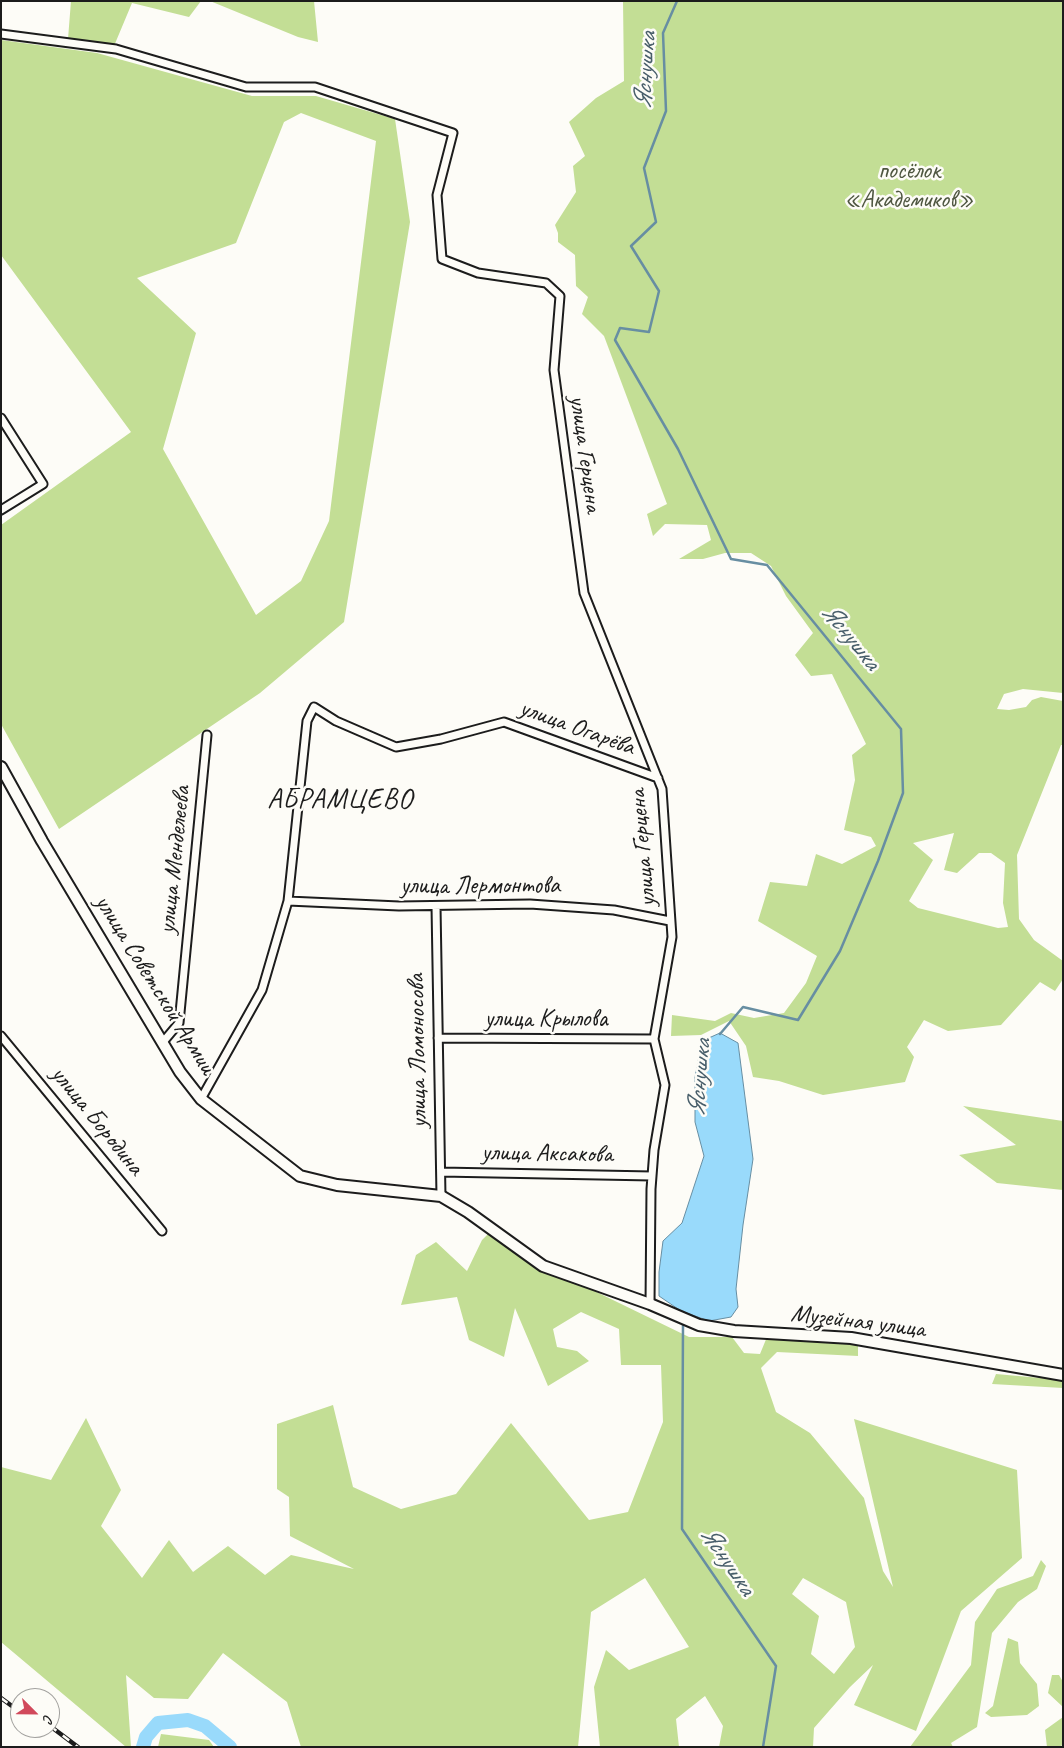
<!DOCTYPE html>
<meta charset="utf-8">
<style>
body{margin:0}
#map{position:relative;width:1064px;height:1748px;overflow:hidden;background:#fdfcf7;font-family:Caveat,sans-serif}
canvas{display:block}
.frame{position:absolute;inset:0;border:2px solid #1c1c1c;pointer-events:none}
.north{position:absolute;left:10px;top:1688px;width:50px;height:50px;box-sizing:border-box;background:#fdfcf7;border:1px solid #a3a29f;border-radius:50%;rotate:113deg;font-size:14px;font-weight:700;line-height:20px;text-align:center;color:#1c1c1c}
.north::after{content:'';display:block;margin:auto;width:18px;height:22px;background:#d1495b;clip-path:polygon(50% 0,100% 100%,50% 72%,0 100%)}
</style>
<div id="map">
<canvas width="1064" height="1748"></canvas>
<div class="frame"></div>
<div class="north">С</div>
</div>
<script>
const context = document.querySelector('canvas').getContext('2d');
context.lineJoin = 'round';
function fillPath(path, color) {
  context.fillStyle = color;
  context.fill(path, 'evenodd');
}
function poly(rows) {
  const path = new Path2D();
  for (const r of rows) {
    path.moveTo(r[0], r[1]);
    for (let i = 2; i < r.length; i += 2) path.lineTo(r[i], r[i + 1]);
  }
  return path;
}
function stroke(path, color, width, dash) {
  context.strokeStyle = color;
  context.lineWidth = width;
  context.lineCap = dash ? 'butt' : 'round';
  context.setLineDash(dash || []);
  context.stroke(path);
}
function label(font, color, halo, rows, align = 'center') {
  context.font = font + ' Caveat,sans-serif';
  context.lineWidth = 5;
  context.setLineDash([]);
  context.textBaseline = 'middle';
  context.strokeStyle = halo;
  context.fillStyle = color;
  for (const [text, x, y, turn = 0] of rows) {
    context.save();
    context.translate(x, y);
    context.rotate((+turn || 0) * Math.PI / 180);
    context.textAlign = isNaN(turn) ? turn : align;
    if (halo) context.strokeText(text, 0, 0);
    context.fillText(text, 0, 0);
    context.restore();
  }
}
fillPath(poly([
 [71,1,201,1,189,17,132,3,114,46,68,39],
 [210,1,314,1,318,42,298,37],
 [623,1,1063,1,1063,693,1023,689,1004,694,997,709,1009,710,1026,707,1032,700,1041,697,1063,701,1063,745,1061,745,1017,855,1019,919,1034,940,1063,961,1063,979,1055,991,1040,982,1001,1025,948,1031,924,1020,907,1047,914,1057,905,1082,823,1095,779,1081,753,1077,746,1046,729,1021,701,1035,671,1036,672,1015,715,1021,731,1013,754,1018,784,1013,806,983,817,956,758,921,770,882,807,886,816,854,842,864,876,846,871,837,844,830,855,780,852,755,866,744,832,674,811,676,795,655,813,633,786,596,771,566,751,553,725,553,703,559,679,559,711,540,707,525,665,524,653,536,647,514,667,504,604,336,582,314,588,297,576,286,575,255,558,242,558,233,555,225,576,192,573,166,585,156,569,122,596,98,624,81],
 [954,833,944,870,957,873,979,853,991,853,1005,863,1003,903,1008,927,998,928,918,908,909,901,933,860,913,843],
 [1,40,97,53,252,96,316,96,395,119,410,222,344,622,260,693,59,829,1,724,1,525,131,432,1,255],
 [301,113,376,141,329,521,301,581,256,615,163,449,196,333,137,278,236,243,284,122],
 [963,1106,1063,1121,1063,1190,997,1183,959,1155,1016,1145],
 [489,1233,539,1270,578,1283,689,1337,732,1337,744,1353,760,1354,767,1337,858,1344,858,1356,777,1352,761,1368,776,1412,810,1433,864,1498,883,1571,893,1587,854,1419,1017,1470,1022,1558,961,1611,916,1731,854,1705,873,1665,850,1687,814,1728,813,1747,719,1747,723,1726,705,1696,676,1719,679,1747,600,1747,594,1687,606,1650,629,1670,689,1647,645,1578,591,1612,578,1747,301,1747,287,1702,223,1653,188,1699,154,1698,126,1675,131,1747,126,1747,1,1642,1,1467,51,1480,86,1418,121,1490,101,1526,142,1578,169,1540,193,1572,228,1546,265,1575,291,1555,354,1569,290,1536,289,1497,277,1489,277,1424,333,1405,353,1487,401,1509,456,1494,511,1423,589,1520,628,1512,663,1422,661,1365,621,1365,619,1329,581,1312,553,1329,557,1347,577,1351,589,1361,548,1386,515,1308,504,1357,469,1340,457,1297,401,1305,416,1255,436,1242,467,1271,482,1240],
 [803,1578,846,1602,855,1647,834,1674,811,1654,819,1616,792,1594],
 [996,1374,1063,1380,1063,1388,992,1384],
 [1041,1560,1046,1566,1037,1589,1018,1602,992,1633,977,1727,951,1743,953,1747,910,1747,971,1665,975,1622,997,1589,1033,1576],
 [1008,1638,1018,1642,1020,1663,1037,1684,1039,1706,1027,1715,991,1717,985,1713,993,1706],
 [1052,1675,1059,1675,1063,1682,1063,1707,1048,1693],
 [1063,1717,1063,1742,1061,1747,1047,1747,1045,1730],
 [161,1734,209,1740,214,1747,158,1747]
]), '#c3de95');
const water = poly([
 [720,1033,738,1043,753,1159,743,1225,736,1289,738,1307,731,1317,709,1321,681,1311,659,1296,659,1272,663,1241,682,1223,704,1156,695,1122,695,1077,702,1041,720,1033]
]);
fillPath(water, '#99dafb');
stroke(water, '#678ea2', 1);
stroke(poly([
 [677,1,663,33,666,111,644,168,656,222,631,246,659,291,649,332,620,328,615,340,678,449,731,559,767,565,901,729,903,793,878,861,840,951,798,1020,743,1007,720,1034],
 [683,1324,682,1529,776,1666,763,1747]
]), '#678ea2', 2.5);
stroke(poly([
 [143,1747,146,1737,158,1723,188,1720,205,1726,230,1747]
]), '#99dafb', 14);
const street = poly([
 [1,34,116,49,246,87,315,87,453,133,437,195,442,259,478,273,546,283,560,296,554,370,584,593,662,789,672,937,654,1039,665,1085,654,1150,651,1189,650,1304],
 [1,418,43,484,1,510],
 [288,901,399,906,530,904,614,910,670,921],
 [436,906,441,1196],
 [1,1036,162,1231],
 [438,1038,654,1039],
 [163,1042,179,1023,207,735],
 [201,1099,262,990,288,901,307,721,314,707,336,721,396,747,441,739,504,722,658,778],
 [441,1172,652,1176]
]);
const secondary = poly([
 [1,767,42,841,180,1072,201,1099,300,1176,337,1185,441,1196,468,1212,543,1266,650,1304,699,1325,734,1331,851,1338,1063,1375]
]);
stroke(street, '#1c1c1c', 11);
stroke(secondary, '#1c1c1c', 14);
stroke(street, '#fdfcf7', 7);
stroke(secondary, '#fdfcf7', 10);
const rail = poly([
 [1,1698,20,1712],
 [50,1726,78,1747]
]);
stroke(rail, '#1c1c1c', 4.5);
stroke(rail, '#fdfcf7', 2.5, [8]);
label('25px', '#4e5640', '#fdfcf7', [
 ["посёлок",909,171],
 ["«Академиков»",909,200]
]);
label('25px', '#1c1c1c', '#fdfcf7', [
 ["улица Герцена",585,454,82],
 ["улица Огарёва",577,728,20],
 ["улица Герцена",643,848,-95],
 ["улица Менделеева",175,860,-84],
 ["улица Лермонтова",480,886],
 ["улица Советской Армии",155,985,58],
 ["улица Крылова",546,1019],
 ["улица Ломоносова",418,1051,-91],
 ["улица Бородина",97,1121,51],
 ["улица Аксакова",547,1154,1],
 ["Музейная улица",858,1322,7]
]);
label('italic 26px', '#485e6a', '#fdfcf7', [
 ["Яснушка",646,71,-86],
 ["Яснушка",850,637,51],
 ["Яснушка",700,1078,-85],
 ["Яснушка",727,1561,56]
]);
context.letterSpacing = '1px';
label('28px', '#1c1c1c', '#fdfcf7', [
 ["АБРАМЦЕВО",340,801]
]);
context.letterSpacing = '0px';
</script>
